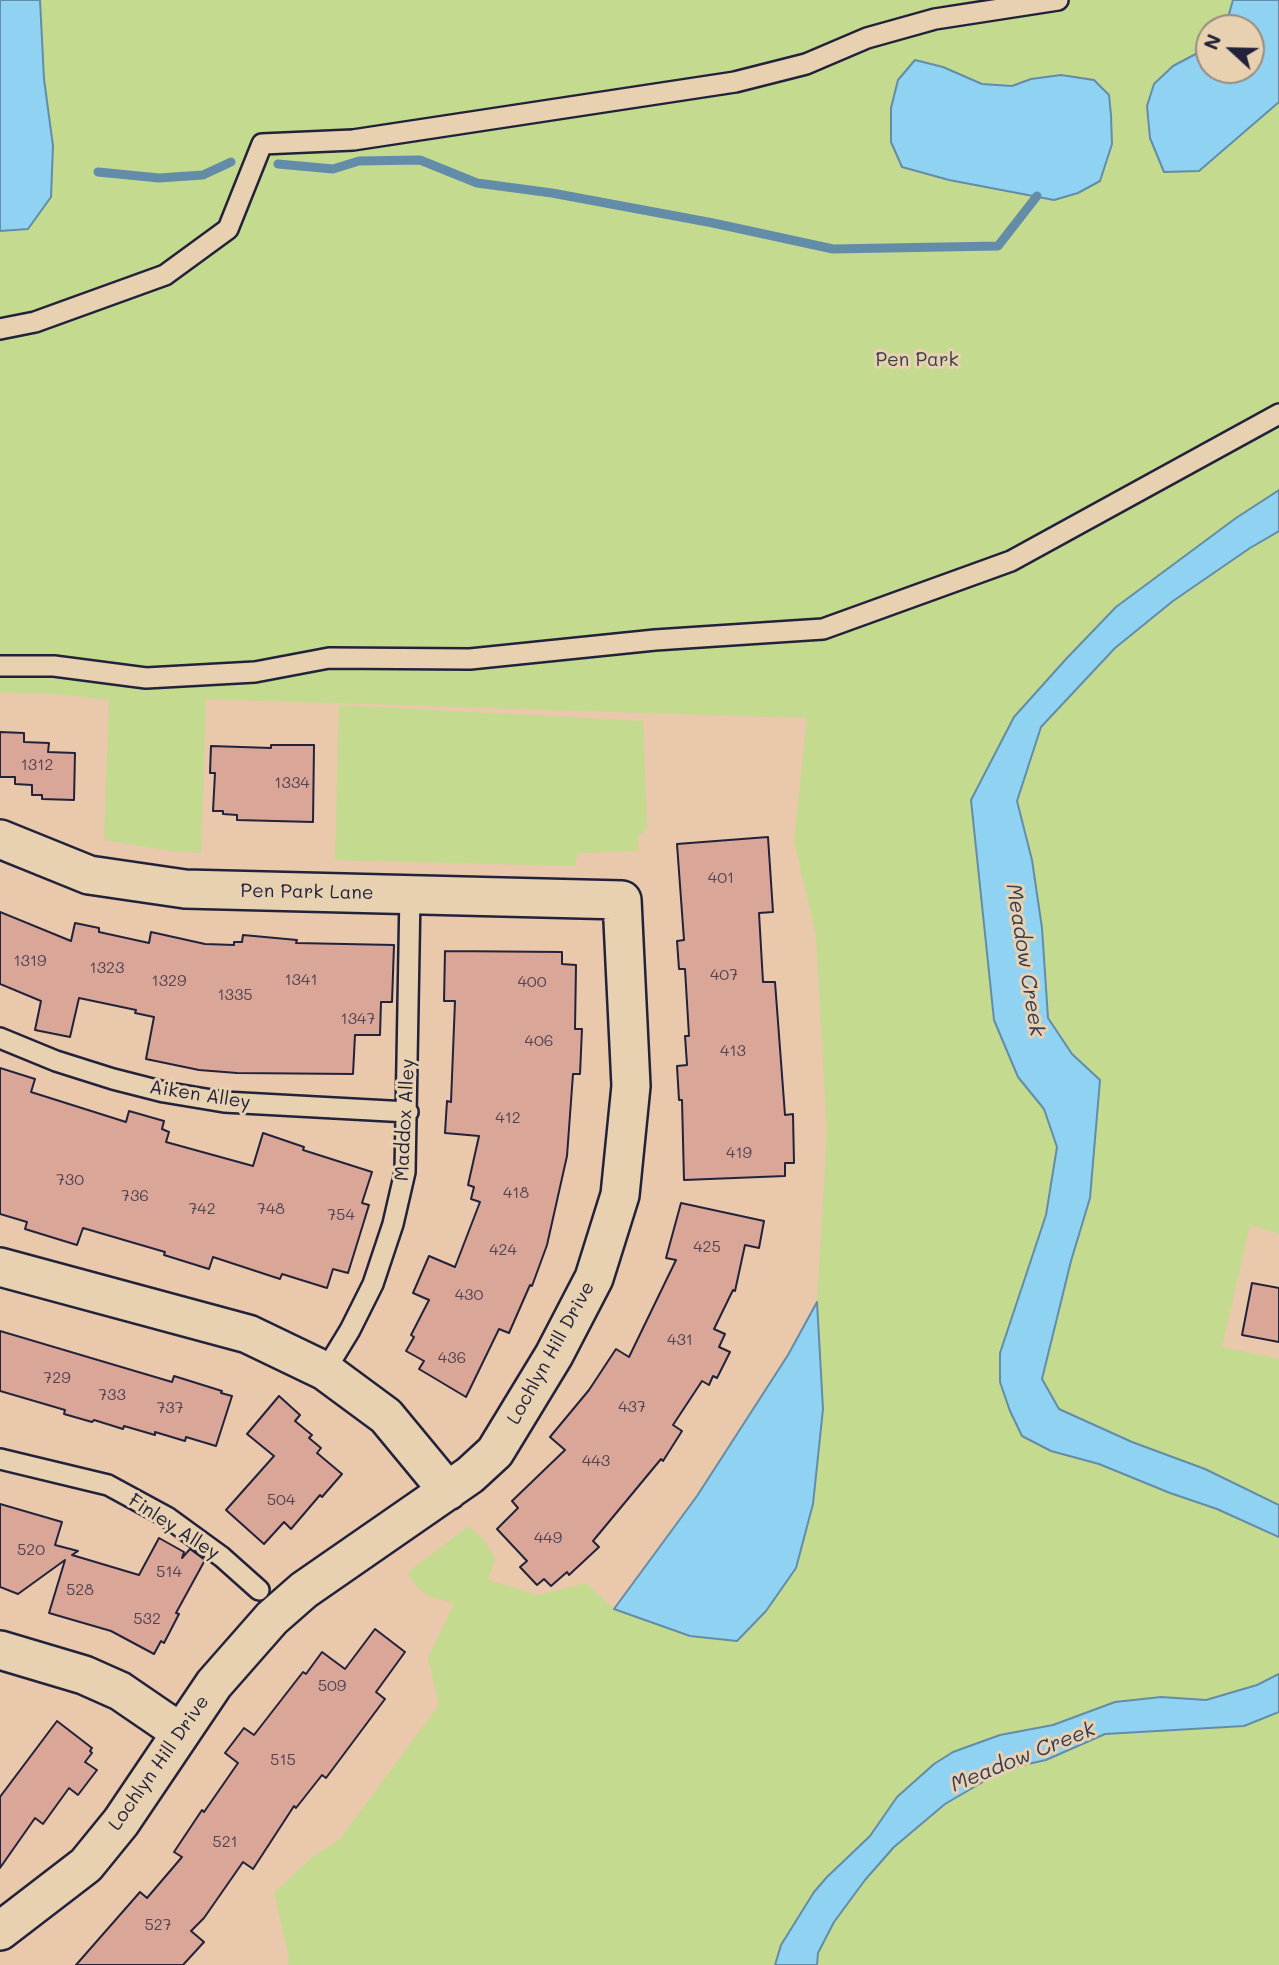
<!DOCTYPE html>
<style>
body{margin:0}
#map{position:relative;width:1279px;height:1965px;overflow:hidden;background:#e9c8ac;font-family:Mali,sans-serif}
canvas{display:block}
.north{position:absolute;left:1195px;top:14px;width:70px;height:70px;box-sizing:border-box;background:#e8d1b1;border:2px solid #998b82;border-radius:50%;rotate:292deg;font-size:19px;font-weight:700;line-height:28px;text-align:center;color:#22223b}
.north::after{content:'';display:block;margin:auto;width:24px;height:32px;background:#22223b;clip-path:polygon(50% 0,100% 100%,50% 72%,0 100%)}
</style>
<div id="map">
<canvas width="1279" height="1965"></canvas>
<div class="north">N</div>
</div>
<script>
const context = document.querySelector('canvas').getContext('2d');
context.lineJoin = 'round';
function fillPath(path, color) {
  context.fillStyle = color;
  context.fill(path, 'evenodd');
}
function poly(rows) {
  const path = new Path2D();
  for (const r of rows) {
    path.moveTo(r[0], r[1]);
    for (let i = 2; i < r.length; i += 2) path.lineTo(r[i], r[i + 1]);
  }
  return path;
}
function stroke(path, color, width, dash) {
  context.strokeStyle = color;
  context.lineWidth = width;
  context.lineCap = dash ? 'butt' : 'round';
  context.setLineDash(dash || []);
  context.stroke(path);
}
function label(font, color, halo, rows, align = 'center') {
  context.font = font + ' Mali,sans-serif';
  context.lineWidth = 6;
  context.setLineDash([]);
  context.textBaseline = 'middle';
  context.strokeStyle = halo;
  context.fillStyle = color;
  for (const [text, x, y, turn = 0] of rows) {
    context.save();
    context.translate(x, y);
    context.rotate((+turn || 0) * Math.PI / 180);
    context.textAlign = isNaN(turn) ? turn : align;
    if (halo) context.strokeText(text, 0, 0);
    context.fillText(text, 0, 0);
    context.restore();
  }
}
fillPath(poly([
 [0,0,1279,0,1279,1234,1250,1225,1222,1347,1279,1359,1279,1505,1205,1469,1132,1442,1059,1409,1042,1379,1071,1261,1090,1198,1064,1164,990,793,1042,725,987,771,971,801,1018,1077,1044,1109,1057,1147,1046,1215,1000,1353,1022,1436,1051,1451,1099,1464,1170,1493,1217,1509,1279,1537,1279,1674,1257,1685,1206,1700,1161,1697,1115,1702,1053,1725,1000,1735,953,1752,934,1764,897,1797,870,1836,827,1877,813,1892,781,1945,775,1965,288,1965,289,1957,274,1893,311,1858,339,1840,439,1705,428,1658,454,1603,430,1597,418,1588,407,1573,469,1526,484,1540,495,1559,488,1580,538,1595,586,1583,614,1609,690,1636,737,1641,796,1568,813,1504,823,1409,817,1302,827,1134,816,936,794,841,807,718,206,699,201,853,171,851,104,840,109,700,58,694,0,693],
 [1209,28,1251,28,1251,70,1209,70],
 [339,705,643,721,647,827,638,837,638,851,578,853,575,866,335,860],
 [1279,1712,1279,1965,817,1965,818,1953,834,1922,865,1880,894,1847,945,1804,1005,1769,1046,1760,1105,1734,1244,1726]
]), '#c4da8f');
const water = poly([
 [0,0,40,0,44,79,53,146,51,197,28,229,0,231,0,0],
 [1233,0,1279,0,1279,102,1199,171,1164,172,1150,138,1147,106,1154,84,1173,66,1209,47,1209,70,1251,70,1251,28,1225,28,1233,0],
 [915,60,943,67,982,84,1012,86,1031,79,1061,75,1094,80,1109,95,1111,115,1112,144,1100,181,1078,193,1054,200,949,180,902,167,891,142,891,108,898,80,915,60],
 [1279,490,1279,531,1250,548,1173,601,1115,648,1041,727,1017,801,1032,860,1042,928,1048,1018,1072,1054,1100,1080,1090,1198,1071,1261,1042,1379,1059,1409,1132,1442,1205,1469,1279,1505,1279,1537,1217,1509,1170,1493,1099,1464,1051,1451,1022,1436,1010,1411,1000,1382,1000,1353,1046,1215,1057,1147,1044,1109,1018,1077,994,1020,971,800,1014,717,1066,659,1116,607,1236,518,1279,490],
 [817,1302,823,1409,813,1504,796,1568,766,1611,737,1641,690,1636,614,1609,697,1496,788,1355,817,1302],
 [1279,1674,1279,1712,1244,1726,1105,1734,1046,1760,1005,1769,945,1804,894,1847,865,1880,834,1922,818,1953,817,1965,775,1965,781,1945,814,1892,827,1877,870,1836,897,1797,934,1764,953,1752,1000,1735,1053,1725,1115,1702,1161,1697,1206,1700,1257,1685,1279,1674]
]);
fillPath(water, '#8fd2f1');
stroke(water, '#638ca8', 2);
stroke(poly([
 [278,164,333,169,359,161,420,160,477,183,552,193,713,223,833,249,998,246,1037,196],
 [98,172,159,178,203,175,231,162]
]), '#638ca8', 9);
const building = poly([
 [0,732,24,733,24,742,49,743,48,752,75,753,74,800,42,799,42,795,32,795,32,785,15,784,15,777,0,777,0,732],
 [271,745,314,745,313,822,237,820,237,815,223,814,223,811,213,811,215,773,210,773,211,746,271,748,271,745],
 [768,837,773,912,759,913,763,982,775,982,785,1115,793,1114,794,1163,785,1163,785,1176,684,1180,682,1100,679,1100,677,1066,687,1065,685,1036,689,1036,685,969,679,969,677,941,684,940,677,844,768,837],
 [0,912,71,941,75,923,99,928,99,932,149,943,151,932,205,944,234,945,234,942,242,942,243,935,297,940,296,943,394,945,392,1002,381,1002,380,1035,355,1035,353,1074,237,1073,199,1070,146,1059,154,1017,135,1013,136,1010,79,998,70,1037,35,1030,41,1001,0,984,0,912],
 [445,951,562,952,562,964,576,965,575,1029,582,1029,580,1074,573,1074,567,1156,547,1245,532,1286,530,1285,509,1333,499,1329,466,1397,419,1369,424,1361,406,1351,414,1337,411,1335,429,1300,413,1293,429,1256,455,1267,480,1202,471,1199,474,1187,468,1185,479,1136,445,1133,447,1101,451,1102,455,1001,444,1001,445,951],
 [0,1068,35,1079,31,1092,126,1122,129,1111,164,1121,162,1129,169,1132,166,1142,253,1166,263,1133,304,1147,303,1150,372,1172,362,1203,369,1205,348,1273,333,1269,327,1288,282,1274,280,1279,213,1257,209,1269,164,1255,165,1252,83,1228,77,1245,25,1229,27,1222,0,1214,0,1068],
 [681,1203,764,1221,759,1248,745,1245,735,1291,733,1290,714,1329,725,1334,719,1347,730,1352,717,1378,713,1376,709,1385,702,1381,673,1425,682,1431,663,1461,661,1459,593,1541,599,1547,569,1575,567,1572,551,1586,544,1579,537,1585,520,1567,527,1561,497,1529,518,1508,512,1501,565,1450,550,1437,589,1390,616,1349,629,1357,676,1260,666,1258,681,1203],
 [1252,1283,1279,1288,1279,1342,1242,1335,1252,1283],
 [0,1331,172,1382,174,1376,222,1391,221,1393,232,1396,216,1446,186,1437,185,1441,155,1432,155,1435,124,1426,123,1429,94,1420,92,1422,64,1414,65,1410,0,1391,0,1331],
 [279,1396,300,1415,295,1421,312,1435,309,1438,321,1448,317,1453,342,1474,322,1497,320,1495,291,1529,284,1522,264,1544,226,1510,274,1456,247,1434,279,1396],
 [0,1504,62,1522,55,1545,78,1551,72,1555,139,1575,159,1538,184,1552,182,1558,190,1549,205,1560,176,1613,179,1614,164,1643,161,1641,154,1654,111,1631,49,1613,65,1560,18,1594,0,1587,0,1504],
 [375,1629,405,1652,376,1692,385,1699,326,1778,322,1775,296,1808,294,1806,253,1869,243,1862,204,1918,191,1931,204,1942,183,1965,76,1965,140,1892,147,1898,182,1857,174,1852,202,1810,204,1812,238,1763,225,1753,244,1728,254,1735,303,1672,306,1674,322,1652,345,1669,375,1629],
 [57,1721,92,1748,90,1751,92,1753,85,1762,97,1770,78,1795,69,1788,43,1824,35,1818,0,1868,0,1797,57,1721]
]);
fillPath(building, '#daa698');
stroke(building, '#22223b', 2);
const service = poly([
 [0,329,35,322,165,275,228,229,262,144,353,140,735,82,806,64,867,38,935,19,1058,0],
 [0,666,54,666,146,678,255,672,329,658,470,659,655,640,823,629,1011,561,1279,414],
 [0,1038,56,1061,113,1079,164,1092,224,1102,408,1112],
 [325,1371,350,1330,373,1284,393,1224,405,1172,410,894],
 [0,1459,108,1485,167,1517,222,1557,259,1590]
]);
const minor = poly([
 [0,839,89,875,185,889,622,900,631,1086,620,1195,594,1278,554,1355,495,1452,470,1475,304,1590,272,1618,214,1684,121,1822,86,1865,0,1931],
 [0,1267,248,1334,325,1371,386,1416,448,1491],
 [0,1650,84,1675,120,1691,180,1732]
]);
stroke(service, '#22223b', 24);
stroke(minor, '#22223b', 42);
stroke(service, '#e8d1b1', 19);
stroke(minor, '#e8d1b1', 37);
label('16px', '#504352', null, [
 ["1312",37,765],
 ["1334",292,783],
 ["401",721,878],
 ["1319",30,961],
 ["1323",107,968],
 ["407",724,975],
 ["1341",301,980],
 ["1329",169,981],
 ["400",532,982],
 ["1335",235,995],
 ["1347",358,1019],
 ["406",539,1041],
 ["413",733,1051],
 ["412",508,1118],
 ["419",739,1153],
 ["730",70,1180],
 ["418",516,1193],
 ["736",135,1196],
 ["742",202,1209],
 ["748",271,1209],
 ["754",341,1215],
 ["425",707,1247],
 ["424",503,1250],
 ["430",469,1295],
 ["431",680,1340],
 ["436",452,1358],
 ["729",57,1378],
 ["733",112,1395],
 ["437",632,1407],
 ["737",170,1408],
 ["443",596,1461],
 ["504",281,1500],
 ["449",548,1538],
 ["520",31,1550],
 ["514",169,1572],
 ["528",80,1590],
 ["532",147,1619],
 ["509",332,1686],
 ["515",283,1760],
 ["521",225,1842],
 ["527",158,1925]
]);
label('19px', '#3a3e48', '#e8d1b1', [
 ["Pen Park",917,360]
]);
label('19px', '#22223b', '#e8d1b1', [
 ["Pen Park Lane",307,892,1],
 ["Aiken Alley",200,1095,9],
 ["Maddox Alley",405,1120,-87],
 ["Lochlyn Hill Drive",551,1353,-61],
 ["Finley Alley",174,1527,33],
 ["Lochlyn Hill Drive",159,1763,-55]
]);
label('italic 21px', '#323c56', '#e8d1b1', [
 ["Meadow Creek",1025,960,81],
 ["Meadow Creek",1023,1757,-22]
]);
</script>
